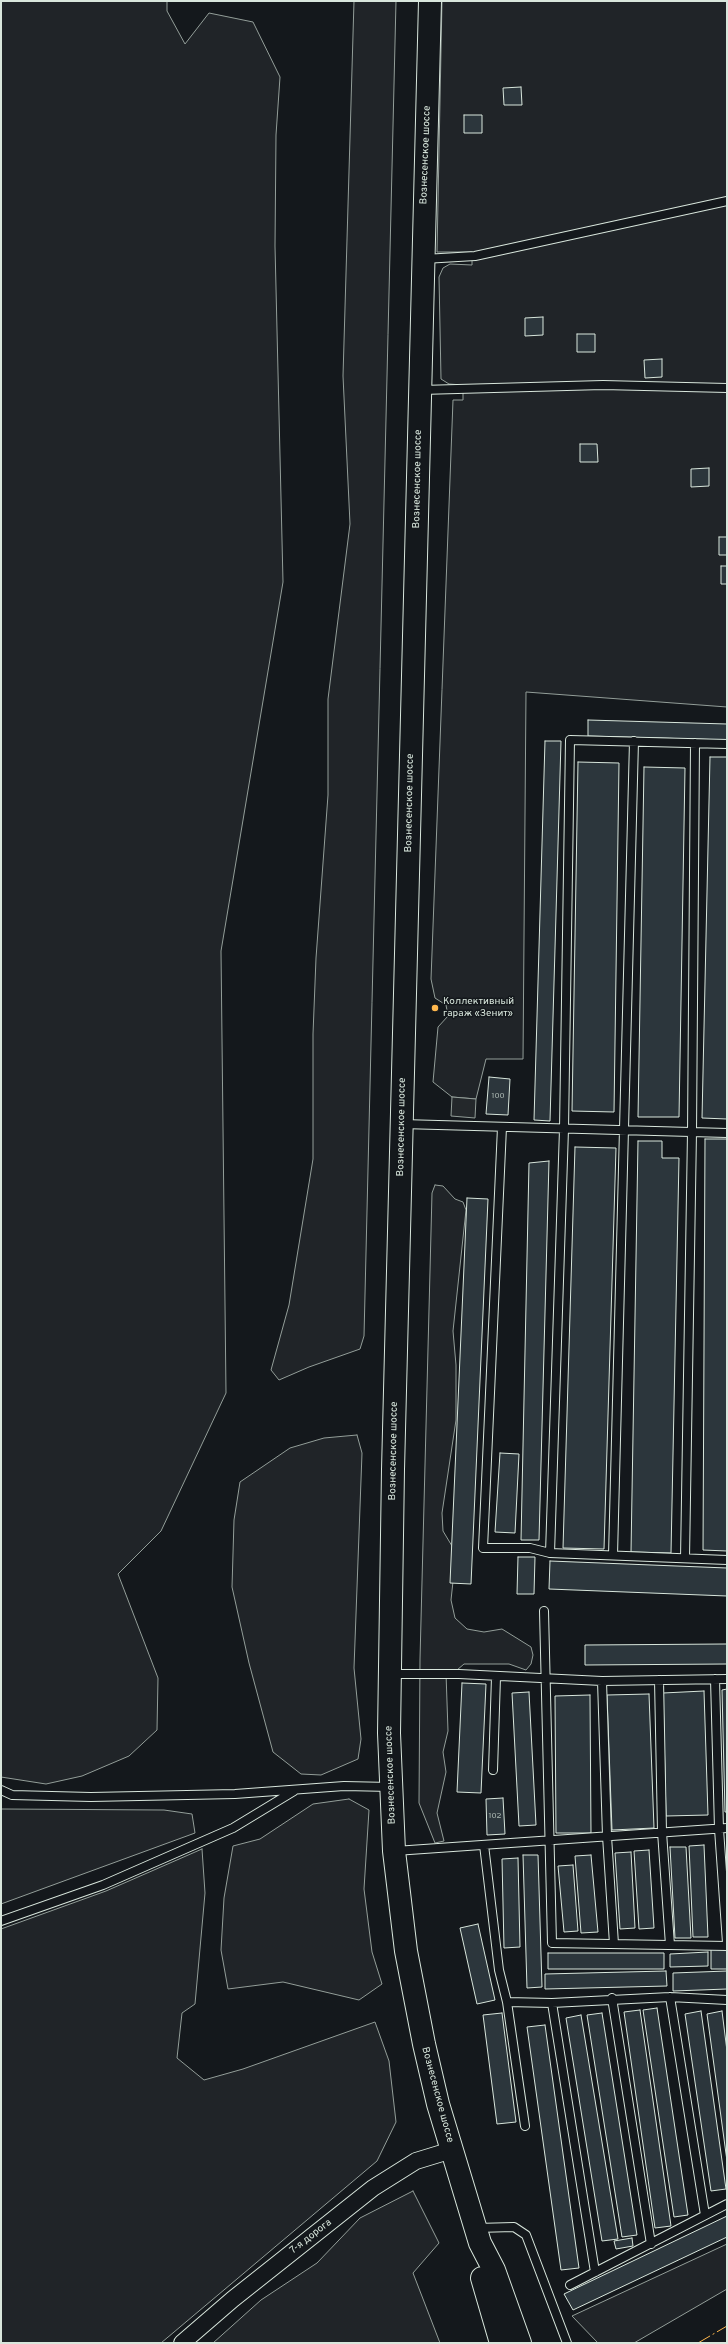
<!DOCTYPE html>
<meta charset="utf-8">
<style>
body{margin:0}
#map{position:relative;width:728px;height:2344px;overflow:hidden;background:#14181c;font-family:Overpass,sans-serif}
canvas{display:block}
.frame{position:absolute;inset:0;border:2px solid #d8e6dc;pointer-events:none}
</style>
<div id="map">
<canvas width="728" height="2344"></canvas>
<div class="frame"></div>
</div>
<script>
const context = document.querySelector('canvas').getContext('2d');
context.lineJoin = 'round';
function fillPath(path, color) {
  context.fillStyle = color;
  context.fill(path, 'evenodd');
}
function poly(rows) {
  const path = new Path2D();
  for (const r of rows) {
    path.moveTo(r[0], r[1]);
    for (let i = 2; i < r.length; i += 2) path.lineTo(r[i], r[i + 1]);
  }
  return path;
}
function stroke(path, color, width, dash) {
  context.strokeStyle = color;
  context.lineWidth = width;
  context.lineCap = dash ? 'butt' : 'round';
  context.setLineDash(dash || []);
  context.stroke(path);
}
function label(font, color, halo, rows, align = 'center') {
  context.font = font + ' Overpass,sans-serif';
  context.lineWidth = 3;
  context.setLineDash([]);
  context.textBaseline = 'middle';
  context.strokeStyle = halo;
  context.fillStyle = color;
  for (const [text, x, y, turn = 0] of rows) {
    context.save();
    context.translate(x, y);
    context.rotate((+turn || 0) * Math.PI / 180);
    context.textAlign = isNaN(turn) ? turn : align;
    if (halo) context.strokeText(text, 0, 0);
    context.fillText(text, 0, 0);
    context.restore();
  }
}
const green = poly([
 [1,1,167,1,167,11,185,44,209,13,253,22,280,77,276,135,275,246,283,582,221,951,226,1393,161,1531,118,1574,158,1678,157,1730,129,1756,82,1776,46,1784,1,1777,1,1],
 [354,1,396,1,364,1336,360,1349,309,1367,279,1380,271,1370,289,1305,313,1159,313,1034,316,958,328,795,328,699,350,524,343,376,354,1],
 [442,1,727,1,727,707,526,692,523,1059,486,1059,476,1099,452,1097,433,1082,438,1027,448,1016,446,1005,435,998,431,979,453,400,463,400,463,385,449,384,441,379,439,277,443,268,450,264,472,265,472,252,437,252,442,1],
 [435,1185,443,1186,455,1199,463,1202,466,1210,453,1331,456,1365,456,1420,442,1513,443,1531,452,1546,455,1563,451,1600,455,1618,467,1629,484,1632,502,1629,531,1647,533,1655,531,1664,526,1670,509,1664,464,1664,457,1670,446,1673,448,1731,443,1752,446,1772,437,1813,444,1841,435,1843,419,1803,420,1659,432,1193,435,1185],
 [357,1435,362,1453,354,1668,361,1739,358,1759,321,1775,301,1774,273,1752,249,1663,232,1587,234,1520,240,1482,290,1448,324,1438,357,1435],
 [349,1799,369,1810,364,1889,372,1952,382,1984,359,2000,283,1982,228,1989,221,1950,224,1898,233,1846,260,1839,313,1804,349,1799],
 [1,1809,164,1810,192,1814,195,1833,1,1904,1,1809],
 [202,1849,205,1893,195,2004,182,2013,177,2058,204,2080,243,2069,375,2022,389,2061,396,2122,377,2161,161,2343,1,2343,1,1929,106,1891,202,1849],
 [413,2191,439,2243,413,2273,440,2343,213,2343,261,2300,317,2263,360,2218,413,2191],
 [727,2244,727,2289,634,2343,598,2343,572,2316,727,2244]
]);
fillPath(green, '#202428');
stroke(green, '#939e99', 1);
const parking = poly([
 [452,1097,476,1099,475,1118,451,1116,452,1097]
]);
fillPath(parking, '#24282b');
stroke(parking, '#939e99', 1);
const building = poly([
 [521,87,522,105,504,105,503,88,521,87],
 [464,115,482,115,482,133,464,133,464,115],
 [543,317,543,335,525,336,525,318,543,317],
 [577,334,595,334,595,352,577,352,577,334],
 [662,359,662,377,645,378,644,360,662,359],
 [580,444,597,444,598,462,580,462,580,444],
 [709,468,709,486,691,487,691,469,709,468],
 [719,537,727,537,727,555,719,555,719,537],
 [721,566,727,566,727,584,721,584,721,566],
 [588,720,727,724,727,740,588,736,588,720],
 [545,741,561,741,550,1121,534,1120,545,741],
 [710,757,727,757,727,1119,702,1118,710,757],
 [578,762,619,763,614,1112,572,1111,578,762],
 [644,767,685,768,679,1117,638,1117,644,767],
 [489,1077,510,1079,508,1115,486,1114,489,1077],
 [705,1139,727,1139,727,1551,703,1550,705,1139],
 [638,1141,662,1141,662,1158,679,1158,671,1553,631,1552,638,1141],
 [575,1147,616,1148,604,1549,563,1548,575,1147],
 [549,1161,539,1540,521,1540,529,1163,549,1161],
 [467,1198,488,1199,471,1584,450,1583,467,1198],
 [500,1453,519,1454,515,1533,495,1532,500,1453],
 [518,1557,535,1557,534,1594,517,1594,518,1557],
 [550,1561,727,1568,727,1596,549,1589,550,1561],
 [727,1644,727,1664,585,1665,585,1645,727,1644],
 [462,1683,486,1684,481,1793,457,1792,462,1683],
 [727,1689,727,1812,725,1812,722,1690,727,1689],
 [704,1691,708,1815,666,1816,663,1693,704,1691],
 [529,1692,536,1825,519,1826,512,1693,529,1692],
 [649,1694,654,1828,612,1830,607,1695,649,1694],
 [590,1695,591,1833,556,1833,555,1696,590,1695],
 [503,1798,505,1834,487,1835,486,1799,503,1798],
 [704,1845,708,1937,693,1937,689,1846,704,1845],
 [670,1847,686,1847,691,1938,675,1938,670,1847],
 [649,1850,654,1928,639,1929,634,1851,649,1850],
 [631,1852,635,1928,620,1929,615,1853,631,1852],
 [523,1855,538,1855,542,1987,527,1988,523,1855],
 [591,1855,598,1932,581,1933,575,1856,591,1855],
 [518,1858,520,1947,504,1948,502,1859,518,1858],
 [573,1865,578,1931,564,1932,558,1866,573,1865],
 [478,1924,495,2000,477,2004,460,1928,478,1924],
 [727,1948,727,1969,711,1969,711,1949,727,1948],
 [708,1952,708,1966,670,1967,670,1954,708,1952],
 [548,1953,664,1953,664,1969,548,1969,548,1953],
 [666,1971,667,1986,545,1989,545,1974,666,1971],
 [727,1971,727,1989,673,1991,673,1973,727,1971],
 [657,2008,688,2215,674,2217,643,2010,657,2008],
 [640,2010,671,2226,655,2228,624,2012,640,2010],
 [701,2011,726,2189,711,2191,685,2014,701,2011],
 [722,2011,727,2051,727,2161,707,2014,722,2011],
 [502,2013,516,2122,497,2124,483,2015,502,2013],
 [602,2013,637,2235,622,2237,587,2015,602,2013],
 [581,2015,618,2239,602,2241,566,2018,581,2015],
 [545,2025,579,2268,561,2270,527,2027,545,2025],
 [727,2216,727,2237,573,2310,564,2294,727,2216],
 [632,2238,633,2246,616,2249,614,2241,632,2238]
]);
fillPath(building, '#2c363c');
stroke(building, '#d8e6dc', 1);
const lane = poly([
 [424,259,475,256,727,201],
 [421,390,603,385,727,388],
 [402,1124,727,1133],
 [502,1127,483,1548,530,1548,550,1553,727,1560],
 [550,1553,564,1129,570,740,727,744],
 [613,1555,634,741],
 [685,1558,692,1132,695,743],
 [544,1611,552,1943,727,1946],
 [390,1674,459,1674,602,1681,727,1679],
 [715,1679,719,1829,727,1943],
 [659,1680,662,1832,670,1945],
 [602,1681,607,1836,614,1944],
 [493,1770,496,1677],
 [1,1790,12,1795,91,1797,235,1794,344,1786,391,1787],
 [484,1845,499,1970,507,2002,525,2126],
 [395,1851,727,1828],
 [1,1921,103,1885,233,1828,294,1791],
 [670,1997,705,2215],
 [612,1998,651,2244],
 [507,2002,552,2003,670,1997,727,2000],
 [552,2003,595,2272],
 [476,2228,514,2227,526,2235,567,2343],
 [570,2285,727,2204]
]);
const street = poly([
 [182,2343,233,2299,373,2188,416,2161,452,2150]
]);
const primary = poly([
 [430,1,393,1469,389,1733,394,1851,406,1951,424,2044,438,2104,480,2243,494,2270,520,2343],
 [482,2278,501,2343]
]);
stroke(lane, '#d8e6dc', 10);
stroke(street, '#d8e6dc', 18);
stroke(primary, '#d8e6dc', 24);
stroke(lane, '#14181c', 8);
stroke(street, '#14181c', 16);
stroke(primary, '#14181c', 22);
stroke(poly([
 [698,2343,727,2326]
]), '#ffb74d', 1, [14, 3, 2, 3]);
for (const [x, y, r, color] of [
 [435,1008,4,"#ffb74d"]
]) {
  const dot = new Path2D();
  dot.arc(x, y, r, 0, 2 * Math.PI);
  context.fillStyle = color;
  context.fill(dot);
  stroke(dot, '#14181c', 1.5);
}
label('8px', '#adbab4', null, [
 ["100",498,1096],
 ["102",495,1816]
]);
label('10px', '#d8e6dc', '#14181c', [
 ["Вознесенское шоссе",426,155,-88],
 ["Вознесенское шоссе",418,479,-89],
 ["Вознесенское шоссе",410,803,-89],
 ["Вознесенское шоссе",402,1127,-89],
 ["Вознесенское шоссе",394,1451,-89],
 ["Вознесенское шоссе",391,1775,-92],
 ["Вознесенское шоссе",437,2095,75],
 ["7-я дорога",311,2237,-38]
]);
label('10px', '#d8e6dc', '#14181c', [
 ["Коллективный",443,1002],
 ["гараж «Зенит»",443,1014]
], 'left');
</script>
